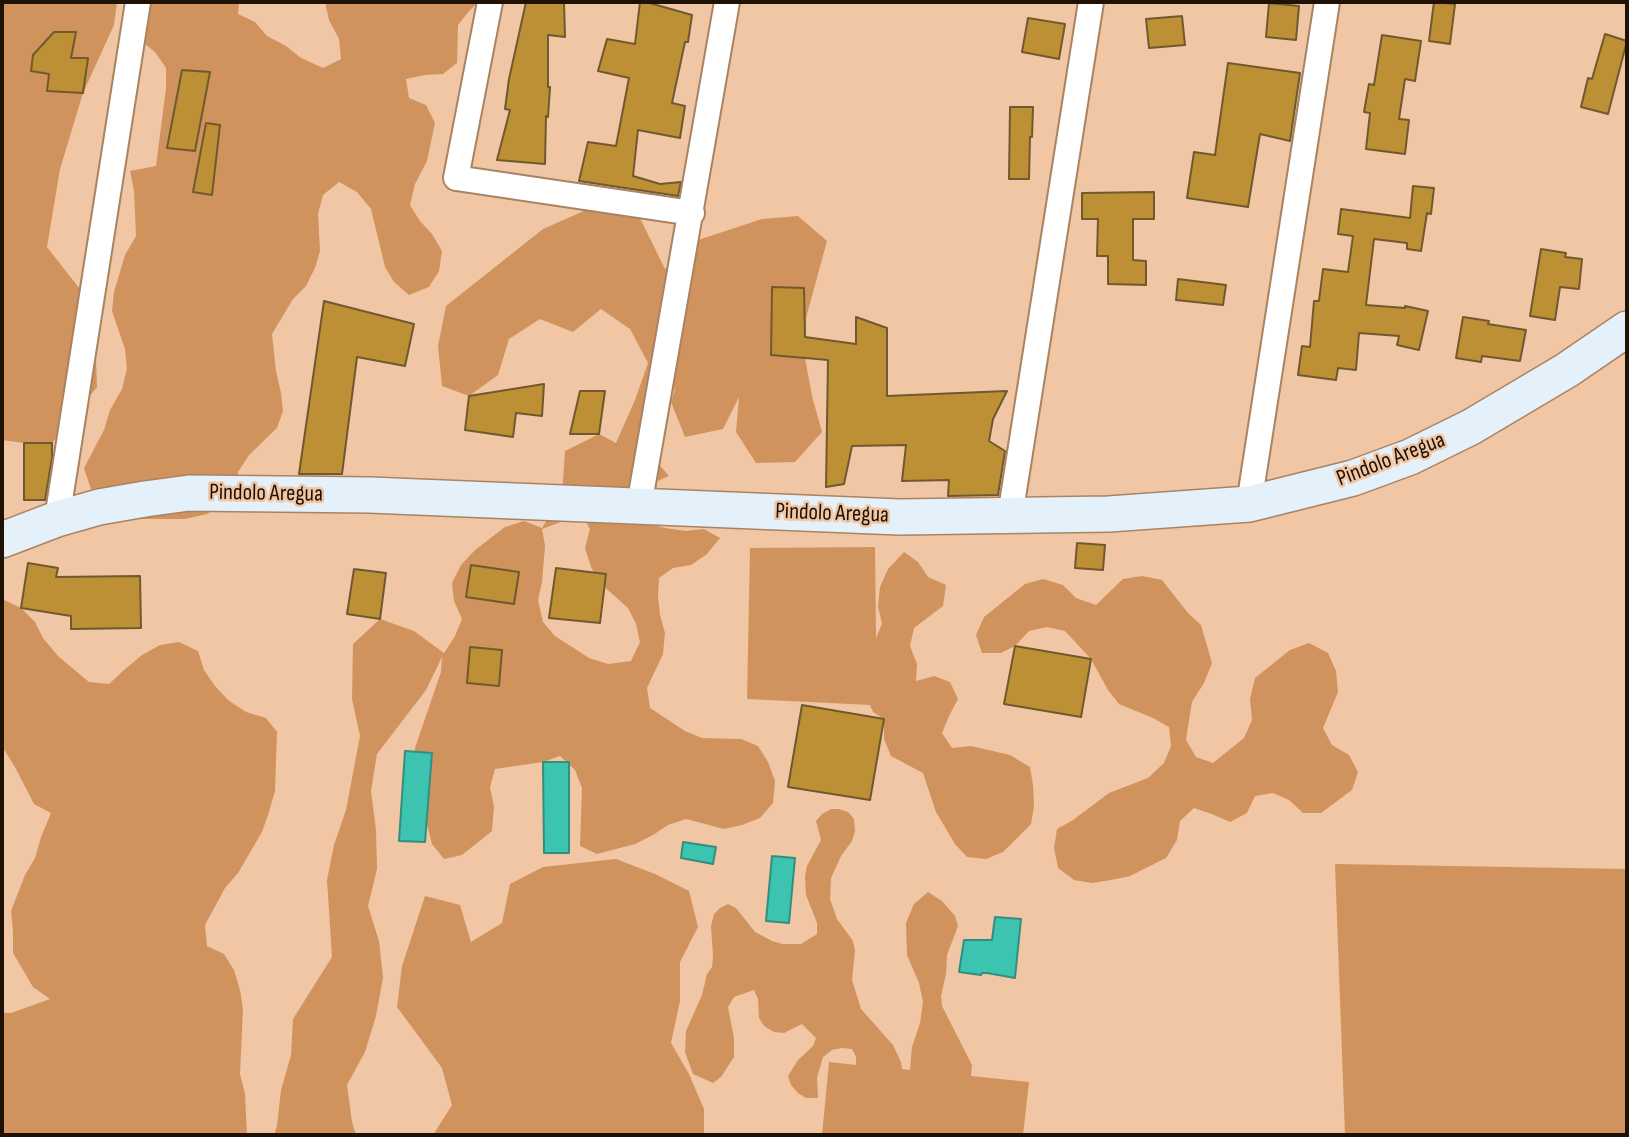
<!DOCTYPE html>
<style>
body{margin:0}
#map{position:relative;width:1629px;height:1137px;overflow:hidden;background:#f0c6a4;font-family:"Sofia Sans Condensed",sans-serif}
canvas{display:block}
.frame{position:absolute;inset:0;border:4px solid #201105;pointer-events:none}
</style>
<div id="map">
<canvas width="1629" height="1137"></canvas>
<div class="frame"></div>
</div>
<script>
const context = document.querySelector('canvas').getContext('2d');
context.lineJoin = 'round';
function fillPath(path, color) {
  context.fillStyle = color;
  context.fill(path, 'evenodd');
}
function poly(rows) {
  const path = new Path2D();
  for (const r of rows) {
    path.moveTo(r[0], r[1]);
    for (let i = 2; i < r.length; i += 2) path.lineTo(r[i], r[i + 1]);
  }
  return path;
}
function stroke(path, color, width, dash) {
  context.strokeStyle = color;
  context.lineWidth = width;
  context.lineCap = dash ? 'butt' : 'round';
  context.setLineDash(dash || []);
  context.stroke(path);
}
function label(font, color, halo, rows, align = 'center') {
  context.font = font + ' "Sofia Sans Condensed",sans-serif';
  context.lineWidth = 5;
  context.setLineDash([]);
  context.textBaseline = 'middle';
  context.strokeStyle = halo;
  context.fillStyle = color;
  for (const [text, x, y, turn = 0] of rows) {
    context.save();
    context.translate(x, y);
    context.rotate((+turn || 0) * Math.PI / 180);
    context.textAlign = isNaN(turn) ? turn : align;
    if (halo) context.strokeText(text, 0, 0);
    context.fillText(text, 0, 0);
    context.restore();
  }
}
fillPath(poly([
 [2,2,117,2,114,25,83,93,60,169,47,247,94,307,97,387,52,443,24,443,2,440],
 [142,2,239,2,238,14,255,22,267,36,286,46,301,58,323,68,341,59,339,39,329,20,325,2,479,2,470,10,458,25,457,63,443,74,425,75,406,79,409,98,426,105,435,123,427,161,415,184,410,205,420,221,432,234,442,251,439,271,429,287,409,295,394,282,385,267,371,209,357,192,339,182,323,195,318,214,320,251,315,268,306,286,293,299,272,334,276,371,281,393,283,411,277,428,249,455,238,472,235,491,222,504,207,514,185,519,142,519,122,514,103,505,91,489,84,468,104,430,110,410,122,389,127,369,125,349,112,311,114,292,125,255,136,236,134,191,130,171,156,166,166,88,166,68,155,52,140,40],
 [631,200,665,269,692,242,762,219,798,216,827,241,806,318,805,358,812,396,822,432,795,462,756,463,736,432,739,397,723,429,685,437,671,402,676,386,644,447,669,476,634,491,627,518,665,528,686,531,704,529,720,538,707,554,691,565,673,568,659,578,658,596,660,615,665,633,663,654,647,688,650,708,685,731,702,738,741,739,758,746,768,762,775,781,773,803,760,818,742,825,724,829,686,819,668,825,653,835,635,844,597,854,580,846,582,788,575,770,560,756,543,762,495,769,490,787,494,807,492,831,462,855,444,859,432,844,417,786,414,767,415,748,441,672,442,657,426,690,377,754,371,791,376,830,377,869,368,906,379,941,383,978,376,1016,365,1052,347,1085,352,1122,356,1135,274,1135,277,1126,281,1090,291,1055,293,1019,332,957,327,880,334,845,346,810,360,736,352,699,353,644,380,619,414,631,444,653,455,636,462,619,454,601,452,583,461,565,475,550,505,527,524,521,542,528,562,495,565,451,599,434,616,443,635,400,648,363,630,329,601,309,573,332,540,319,509,339,498,375,469,396,442,386,438,346,446,306,543,229,586,210],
 [582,514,590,529,585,548,591,567,600,583,628,608,636,624,640,642,631,661,608,664,589,658,555,636,543,622,538,600,542,582,545,546,542,529],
 [875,547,876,638,882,624,878,606,880,587,888,569,904,552,918,562,928,577,946,585,943,606,914,628,910,646,917,664,916,681,934,676,950,682,958,699,949,716,942,733,952,748,971,746,1010,755,1030,767,1033,785,1034,806,1031,824,1003,852,986,859,967,857,955,844,936,812,923,773,891,756,884,739,884,719,873,712,870,705,747,699,750,548],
 [1142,576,1162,580,1188,613,1201,625,1212,663,1204,683,1192,702,1189,720,1186,740,1196,757,1213,763,1244,738,1252,720,1250,699,1255,678,1290,650,1309,643,1328,653,1336,671,1338,692,1323,728,1332,745,1349,755,1358,772,1352,790,1321,813,1303,813,1289,800,1273,793,1255,796,1247,813,1230,822,1212,814,1194,808,1180,821,1177,840,1166,858,1130,876,1111,880,1092,883,1074,880,1058,868,1054,848,1057,829,1073,820,1109,793,1148,778,1164,763,1171,746,1169,727,1153,718,1119,704,1108,690,1091,659,1065,631,1047,627,1029,631,1015,646,1001,653,982,653,976,635,984,617,1025,584,1043,579,1063,585,1076,598,1096,605,1123,579],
 [2,599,21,608,35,622,43,638,58,656,89,682,109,684,124,670,142,655,160,645,179,642,198,651,204,670,215,686,228,700,246,712,266,718,277,732,275,791,268,815,262,832,238,873,225,888,205,925,207,946,224,954,234,970,240,990,243,1009,240,1074,245,1094,247,1135,2,1135,2,1013,11,1013,50,999,33,987,13,953,13,931,11,911,25,875,35,858,41,837,51,813,34,804,16,769,2,746],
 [831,809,839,809,848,812,854,819,855,831,852,841,841,856,831,878,830,899,837,919,853,941,855,951,852,980,861,1009,893,1045,901,1062,902,1069,910,1070,912,1047,920,1023,923,1002,919,983,907,955,906,923,914,904,928,892,942,901,955,916,958,926,947,955,946,974,941,996,942,1006,972,1065,971,1076,1029,1082,1023,1135,822,1135,829,1062,856,1065,856,1057,852,1049,842,1048,832,1050,823,1057,817,1078,818,1098,806,1098,798,1093,791,1085,788,1076,798,1060,813,1046,816,1038,802,1024,784,1033,774,1032,764,1026,759,1018,758,999,754,990,734,997,728,1007,734,1038,734,1057,721,1077,713,1083,693,1074,685,1052,686,1031,702,995,707,974,712,967,713,956,711,926,714,914,720,908,728,904,736,908,755,932,772,941,782,944,801,944,817,934,817,923,806,895,805,876,807,866,821,840,816,821,822,814],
 [616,859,655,874,689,891,698,927,680,962,680,1001,671,1043,689,1074,704,1109,704,1135,433,1135,452,1105,442,1068,397,1007,402,966,425,896,460,905,471,942,502,923,510,884,543,867],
 [1335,864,1627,869,1627,1135,1345,1135]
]), '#d0935e');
const water = poly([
 [405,751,432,753,425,842,399,841,405,751],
 [543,762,569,762,569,853,544,853,543,762],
 [683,842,716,847,713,864,681,858,683,842],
 [772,856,795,858,789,923,766,921,772,856],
 [995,917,1021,919,1015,978,987,973,982,973,981,975,959,972,964,940,992,940,995,917]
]);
fillPath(water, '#3cc4b0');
stroke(water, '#348e7d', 2);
const building = poly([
 [526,2,564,2,565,37,548,35,548,87,550,87,548,117,546,116,545,164,497,160,510,110,505,109,509,79,526,2],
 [640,2,646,2,692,15,688,42,685,42,672,103,685,106,680,138,638,130,633,176,660,184,681,182,678,196,579,181,588,142,616,146,629,78,598,71,607,39,635,44,640,2],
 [1434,2,1455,4,1450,44,1429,41,1434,2],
 [1269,3,1299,6,1296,40,1266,37,1269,3],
 [1182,16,1185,45,1149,48,1146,19,1182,16],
 [1028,18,1065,24,1059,59,1022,52,1028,18],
 [54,32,76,32,71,58,88,58,83,93,47,91,49,74,31,71,33,55,54,32],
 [1605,34,1627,41,1608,114,1581,107,1588,78,1592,79,1605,34],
 [1382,35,1421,41,1415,81,1405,79,1399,119,1409,120,1405,154,1366,149,1370,113,1364,112,1369,84,1374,85,1382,35],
 [1228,63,1300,73,1290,141,1260,134,1248,207,1187,198,1194,152,1215,155,1228,63],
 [182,70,210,72,195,151,167,148,182,70],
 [1010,107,1033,107,1032,137,1030,137,1029,179,1009,179,1010,107],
 [206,123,220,125,212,195,193,192,206,123],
 [1413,186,1434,188,1431,214,1427,213,1421,251,1407,249,1407,243,1374,239,1366,305,1405,308,1405,306,1428,311,1419,350,1397,345,1399,336,1359,333,1356,370,1338,368,1336,380,1298,375,1302,346,1310,347,1314,301,1319,301,1323,269,1348,272,1353,236,1338,234,1341,209,1410,218,1413,186],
 [1154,192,1154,219,1133,219,1133,260,1146,261,1146,285,1108,284,1108,256,1097,256,1098,219,1082,219,1082,193,1154,192],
 [1541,249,1566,253,1565,257,1582,259,1579,289,1560,287,1555,320,1530,316,1541,249],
 [1178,279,1226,285,1223,305,1176,300,1178,279],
 [772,287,804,288,805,337,856,344,856,317,887,328,887,396,1007,391,993,419,989,441,1005,451,998,495,948,496,949,480,902,481,906,445,852,446,844,484,826,487,828,360,771,355,772,287],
 [324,301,414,324,405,366,357,357,342,474,299,474,324,301],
 [1463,317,1489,321,1488,324,1526,330,1520,361,1482,356,1481,362,1456,358,1463,317],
 [544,384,542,416,516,413,513,437,465,430,469,396,544,384],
 [580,391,605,391,599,434,570,434,580,391],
 [24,443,52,443,52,458,45,500,24,500,24,443],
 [1077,543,1105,545,1103,570,1075,568,1077,543],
 [28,563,58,568,56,577,140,576,141,628,71,629,71,616,21,608,28,563],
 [471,565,519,572,514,604,466,597,471,565],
 [556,568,606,574,600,623,549,618,556,568],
 [354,569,386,573,380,619,347,614,354,569],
 [1015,646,1091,659,1081,717,1004,704,1015,646],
 [470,647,502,650,499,686,467,683,470,647],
 [802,705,884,719,870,800,788,787,802,705]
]);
fillPath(building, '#bd9036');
stroke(building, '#70592f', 2);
const street = poly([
 [490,2,456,178,692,213],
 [1249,504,1327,2],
 [639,506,727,2],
 [1010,516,1091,2],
 [57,519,138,2]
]);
const secondary = poly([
 [2,540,57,519,99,507,145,499,189,493,370,495,899,517,1109,514,1249,504,1353,478,1410,457,1471,427,1567,370,1627,329]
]);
stroke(street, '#aa8362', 28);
stroke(secondary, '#aa8362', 38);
stroke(street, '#fff', 24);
stroke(secondary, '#e5f1fa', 35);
label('23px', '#201105', '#f0c6a4', [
 ["Pindolo Aregua",1391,460,-21],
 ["Pindolo Aregua",266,494,1],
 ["Pindolo Aregua",832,514,2]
]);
</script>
